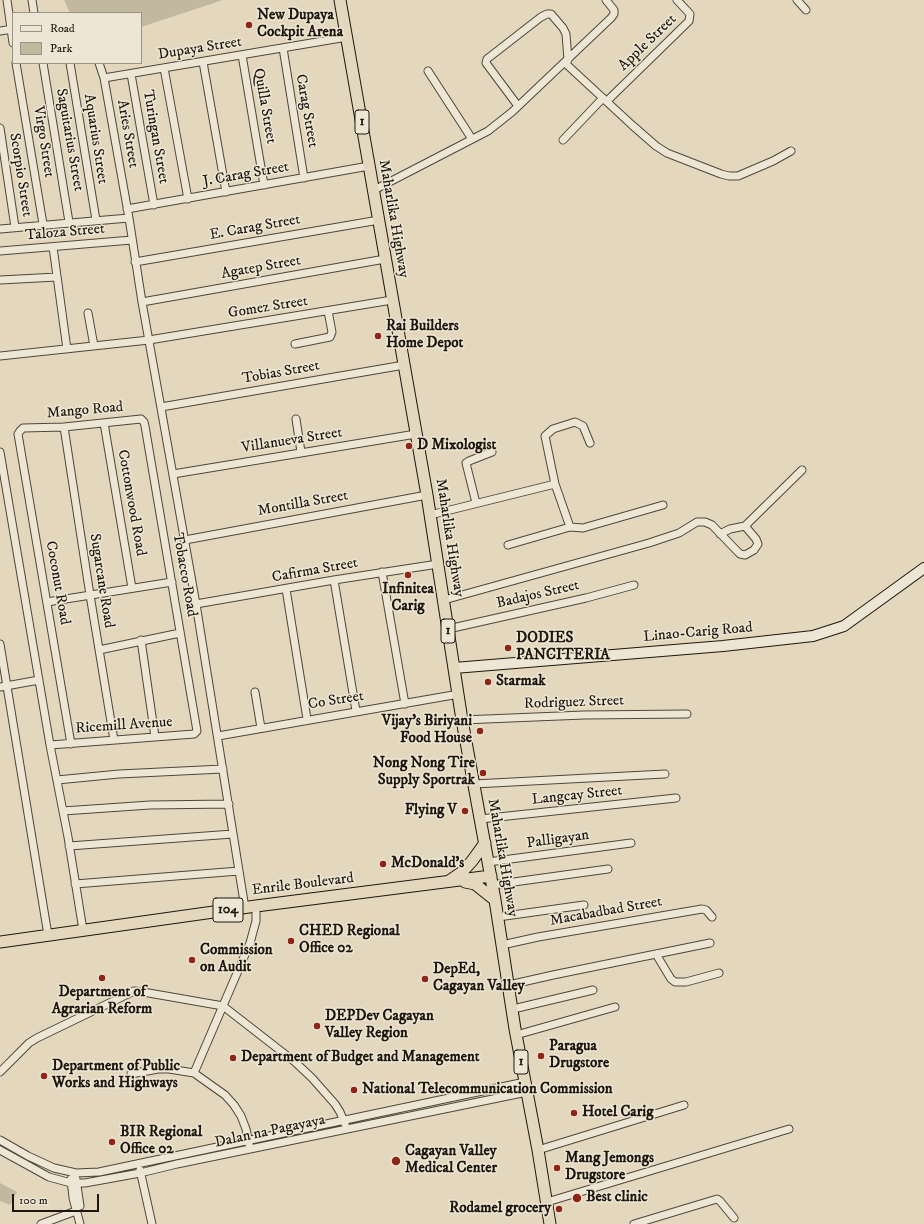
<!DOCTYPE html>
<meta charset="utf-8">
<style>
body{margin:0}
#map{position:relative;width:924px;height:1224px;overflow:hidden;background:#e3d8bd;font-family:"IM FELL DW Pica",serif}
canvas{display:block}
.legend{position:absolute;left:12px;top:12px;width:130px;height:52px;box-sizing:border-box;background:#ede6d4;border:1px solid #9b9385;margin:0;padding:5px 7px;list-style:none;font-size:12px;color:#1f160e}
.legend li{display:flex;align-items:center;gap:8px;height:20px}
.legend b{width:20px;border:1px solid #9b9385}
.scale{position:absolute;left:12px;top:1194px;width:87px;height:18px;box-sizing:border-box;border:2px solid #1f160e;border-top:0;padding-left:5px;font-size:12px;line-height:14px;white-space:nowrap;color:#1f160e;-webkit-text-stroke:3px #ede6d4;paint-order:stroke}
</style>
<div id="map">
<canvas width="924" height="1224"></canvas>
<ul class="legend">
<li><b style="height:5px;background:#ede6d4"></b>Road</li>
<li><b style="height:11px;background:#c2b79f"></b>Park</li>
</ul>
<div class="scale">100 m</div>
</div>
<script>
const context = document.querySelector('canvas').getContext('2d');
context.lineJoin = 'round';
function fillPath(path, color) {
  context.fillStyle = color;
  context.fill(path, 'evenodd');
}
function poly(rows) {
  const path = new Path2D();
  for (const r of rows) {
    path.moveTo(r[0], r[1]);
    for (let i = 2; i < r.length; i += 2) path.lineTo(r[i], r[i + 1]);
  }
  return path;
}
function stroke(path, color, width, dash) {
  context.strokeStyle = color;
  context.lineWidth = width;
  context.lineCap = dash ? 'butt' : 'round';
  context.setLineDash(dash || []);
  context.stroke(path);
}
function label(font, color, halo, rows, align = 'center') {
  context.font = font + ' "IM FELL DW Pica",serif';
  context.lineWidth = 3;
  context.setLineDash([]);
  context.textBaseline = 'middle';
  context.strokeStyle = halo;
  context.fillStyle = color;
  for (const [text, x, y, turn = 0] of rows) {
    context.save();
    context.translate(x, y);
    context.rotate((+turn || 0) * Math.PI / 180);
    context.textAlign = isNaN(turn) ? turn : align;
    if (halo) context.strokeText(text, 0, 0);
    context.fillText(text, 0, 0);
    context.restore();
  }
}
fillPath(poly([
 [64,0,223,0,141,27,141,13,70,13],
 [0,1183,17,1192,10,1205,0,1201]
]), '#c2b79f');
const minor = poly([
 [7,0,13,43],
 [32,0,34,13],
 [797,0,806,10],
 [0,31,13,29],
 [283,48,304,178],
 [242,55,264,185],
 [203,62,226,192],
 [16,63,43,224],
 [43,63,69,222],
 [70,63,96,220],
 [99,63,104,78,129,218,142,302,196,604,245,908],
 [565,63,632,125,656,146,667,153,721,174,729,176,738,176,773,161,791,151],
 [164,68,188,199],
 [428,71,472,139],
 [131,74,154,205],
 [104,78,347,37],
 [607,101,689,21,690,14,677,0],
 [518,106,486,63,487,59,541,17,547,14,551,14,563,28,566,34,568,60],
 [0,128,15,227],
 [563,140,603,98],
 [374,190,488,131,512,112,611,18,614,14,614,10,606,0],
 [127,209,369,166],
 [0,229,129,218],
 [53,247,67,349],
 [0,251,132,240],
 [135,262,379,220],
 [0,280,57,277],
 [142,302,385,259],
 [88,313,94,346],
 [295,344,330,337,332,332,328,311],
 [0,356,149,340,392,300],
 [161,407,404,365],
 [296,419,301,452],
 [104,423,132,588],
 [64,427,90,595,114,740],
 [590,443,583,426,575,422,553,429,545,436,555,484,570,527,583,528,663,505],
 [0,452,50,745,68,837,83,930],
 [173,474,416,434],
 [476,503,466,463,469,461,492,452],
 [430,515,555,484],
 [720,534,730,529,745,526],
 [185,540,427,495],
 [508,545,570,527],
 [382,572,405,704],
 [334,580,356,711],
 [286,589,307,719],
 [444,600,649,543,679,533,697,522,705,522,712,525,737,551,740,554,745,555,754,550,758,544,756,539,745,526,802,470],
 [47,602,172,582],
 [196,604,334,580,438,564],
 [448,629,586,598,634,585],
 [141,640,155,737],
 [0,644,48,935],
 [99,650,180,633],
 [0,687,39,680],
 [255,692,261,728],
 [462,720,584,715,687,714],
 [218,736,459,694],
 [50,745,194,734,197,731,145,426,144,422,141,419,64,427,23,428,20,431,18,434,71,744],
 [57,780,119,774,223,769],
 [474,784,665,774],
 [63,811,150,805,229,804],
 [480,819,676,798],
 [69,846,233,834],
 [488,862,631,843],
 [75,884,239,871],
 [492,885,608,869],
 [498,917,584,905],
 [502,945,538,937,702,909,706,910,712,917],
 [656,954,671,979,675,982,686,982,719,973],
 [509,985,553,975,710,943],
 [513,1009,593,990],
 [516,1035,615,1007],
 [0,1072,29,1043,37,1038,128,994,134,991,143,992,223,1006,295,1062,312,1078,335,1104,340,1112,345,1124],
 [194,1073,250,943,256,921,256,906],
 [131,1074,158,1069,169,1069,194,1073,225,1095,234,1105,241,1116,246,1129,249,1144],
 [0,1140,28,1156,54,1168,76,1173,99,1172,525,1082],
 [0,1150,49,1177,71,1183,85,1183,140,1173,177,1164,527,1092],
 [538,1150,684,1105],
 [140,1170,152,1224],
 [71,1179,73,1198,80,1224],
 [76,1179,80,1206],
 [547,1202,789,1129],
 [41,1224,76,1211],
 [634,1224,717,1199,720,1201,734,1218]
]);
const secondary = poly([
 [454,668,723,646,813,636,844,626,924,568]
]);
const trunk = poly([
 [340,0,427,495,462,720,495,900,515,1029,538,1150,550,1224],
 [449,881,462,872,472,861,485,843],
 [465,882,475,884,495,900],
 [0,942,256,906,491,876]
]);
stroke(minor, '#50463a', 9);
stroke(secondary, '#1f160e', 12);
stroke(trunk, '#1f160e', 13);
stroke(minor, '#ede6d4', 7);
stroke(secondary, '#ede6d4', 10);
stroke(trunk, '#e3d8bd', 11);
for (const [x, y, r, color] of [
 [249,25,4,"#8f2418"],
 [378,336,4,"#8f2418"],
 [409,446,4,"#8f2418"],
 [408,575,4,"#8f2418"],
 [508,648,4,"#8f2418"],
 [488,682,4,"#8f2418"],
 [480,731,4,"#8f2418"],
 [483,773,4,"#8f2418"],
 [465,811,4,"#8f2418"],
 [383,864,4,"#8f2418"],
 [291,941,4,"#8f2418"],
 [192,960,4,"#8f2418"],
 [102,978,4,"#8f2418"],
 [425,979,4,"#8f2418"],
 [317,1026,4,"#8f2418"],
 [541,1056,4,"#8f2418"],
 [233,1058,4,"#8f2418"],
 [44,1076,4,"#8f2418"],
 [354,1090,4,"#8f2418"],
 [574,1113,4,"#8f2418"],
 [112,1142,4,"#8f2418"],
 [396,1161,5,"#8f2418"],
 [557,1168,4,"#8f2418"],
 [577,1198,5,"#8f2418"],
 [559,1209,4,"#8f2418"]
]) {
  const dot = new Path2D();
  dot.arc(x, y, r, 0, 2 * Math.PI);
  context.fillStyle = color;
  context.fill(dot);
  stroke(dot, '#ede6d4', 1.5);
}
for (const [x, y, w] of [
 [362,122,14],
 [448,631,14],
 [228,910,30],
 [521,1062,14]
]) {
  const box = new Path2D();
  box.roundRect(x - w / 2, y - 12, w, 24, 3);
  context.fillStyle = '#ede6d4';
  context.fill(box);
  stroke(box, '#1f160e', 1);
}
label('bold 14px', '#1f160e', null, [
 ["1",362,122],
 ["1",448,631],
 ["104",228,910],
 ["1",521,1062]
]);
label('bold 15px', '#1f160e', '#ede6d4', [
 ["New Dupaya",257,16],
 ["Cockpit Arena",257,33],
 ["Rai Builders",386,327],
 ["Home Depot",386,344],
 ["D Mixologist",417,446],
 ["Infinitea",408,590,"center"],
 ["Carig",408,607,"center"],
 ["DODIES",516,639],
 ["PANCITERIA",516,656],
 ["Starmak",496,682],
 ["Vijay’s Biriyani",472,722,"right"],
 ["Food House",472,739,"right"],
 ["Nong Nong Tire",475,764,"right"],
 ["Supply Sportrak",475,781,"right"],
 ["Flying V",457,811,"right"],
 ["McDonald's",391,864],
 ["CHED Regional",299,932],
 ["Office 02",299,949],
 ["Commission",200,951],
 ["on Audit",200,968],
 ["DepEd,",433,970],
 ["Cagayan Valley",433,987],
 ["Department of",102,993,"center"],
 ["Agrarian Reform",102,1010,"center"],
 ["DEPDev Cagayan",325,1017],
 ["Valley Region",325,1034],
 ["Paragua",549,1047],
 ["Drugstore",549,1064],
 ["Department of Budget and Management",241,1058],
 ["Department of Public",52,1067],
 ["Works and Highways",52,1084],
 ["National Telecommunication Commission",362,1090],
 ["Hotel Carig",582,1113],
 ["BIR Regional",120,1133],
 ["Office 02",120,1150],
 ["Cagayan Valley",405,1152],
 ["Medical Center",405,1169],
 ["Mang Jemongs",565,1159],
 ["Drugstore",565,1176],
 ["Best clinic",586,1198],
 ["Rodamel grocery",551,1209,"right"]
], 'left');
label('15px', '#1f160e', '#ede6d4', [
 ["Apple Street",648,43,-44],
 ["Dupaya Street",200,49,-9],
 ["Quilla Street",264,106,80],
 ["Carag Street",306,111,80],
 ["Aries Street",127,134,80],
 ["Turingan Street",155,137,80],
 ["Aquarius Street",95,139,81],
 ["Saguitarius Street",69,140,80],
 ["Virgo Street",43,142,81],
 ["Scorpio Street",20,175,81],
 ["J. Carag Street",246,175,-10],
 ["Maharlika Highway",393,219,80],
 ["E. Carag Street",255,228,-10],
 ["Taloza Street",65,233,-5],
 ["Agatep Street",261,268,-10],
 ["Gomez Street",268,308,-9],
 ["Tobias Street",281,373,-10],
 ["Mango Road",85,411,-5],
 ["Villanueva Street",292,441,-9],
 ["Cottonwood Road",131,503,80],
 ["Montilla Street",303,504,-10],
 ["Maharlika Highway",449,538,81],
 ["Cafirma Street",315,571,-10],
 ["Tobacco Road",184,575,80],
 ["Sugarcane Road",101,581,81],
 ["Coconut Road",57,583,80],
 ["Badajos Street",538,595,-13],
 ["Linao-Carig Road",698,633,-5],
 ["Co Street",336,701,-9],
 ["Rodriguez Street",574,703,-2],
 ["Ricemill Avenue",124,726,-4],
 ["Langcay Street",577,796,-6],
 ["Palligayan",558,840,-8],
 ["Maharlika Highway",502,858,80],
 ["Enrile Boulevard",303,885,-7],
 ["Macabadbad Street",606,912,-10],
 ["Dalan na Pagayaya",270,1132,-12]
]);
</script>
